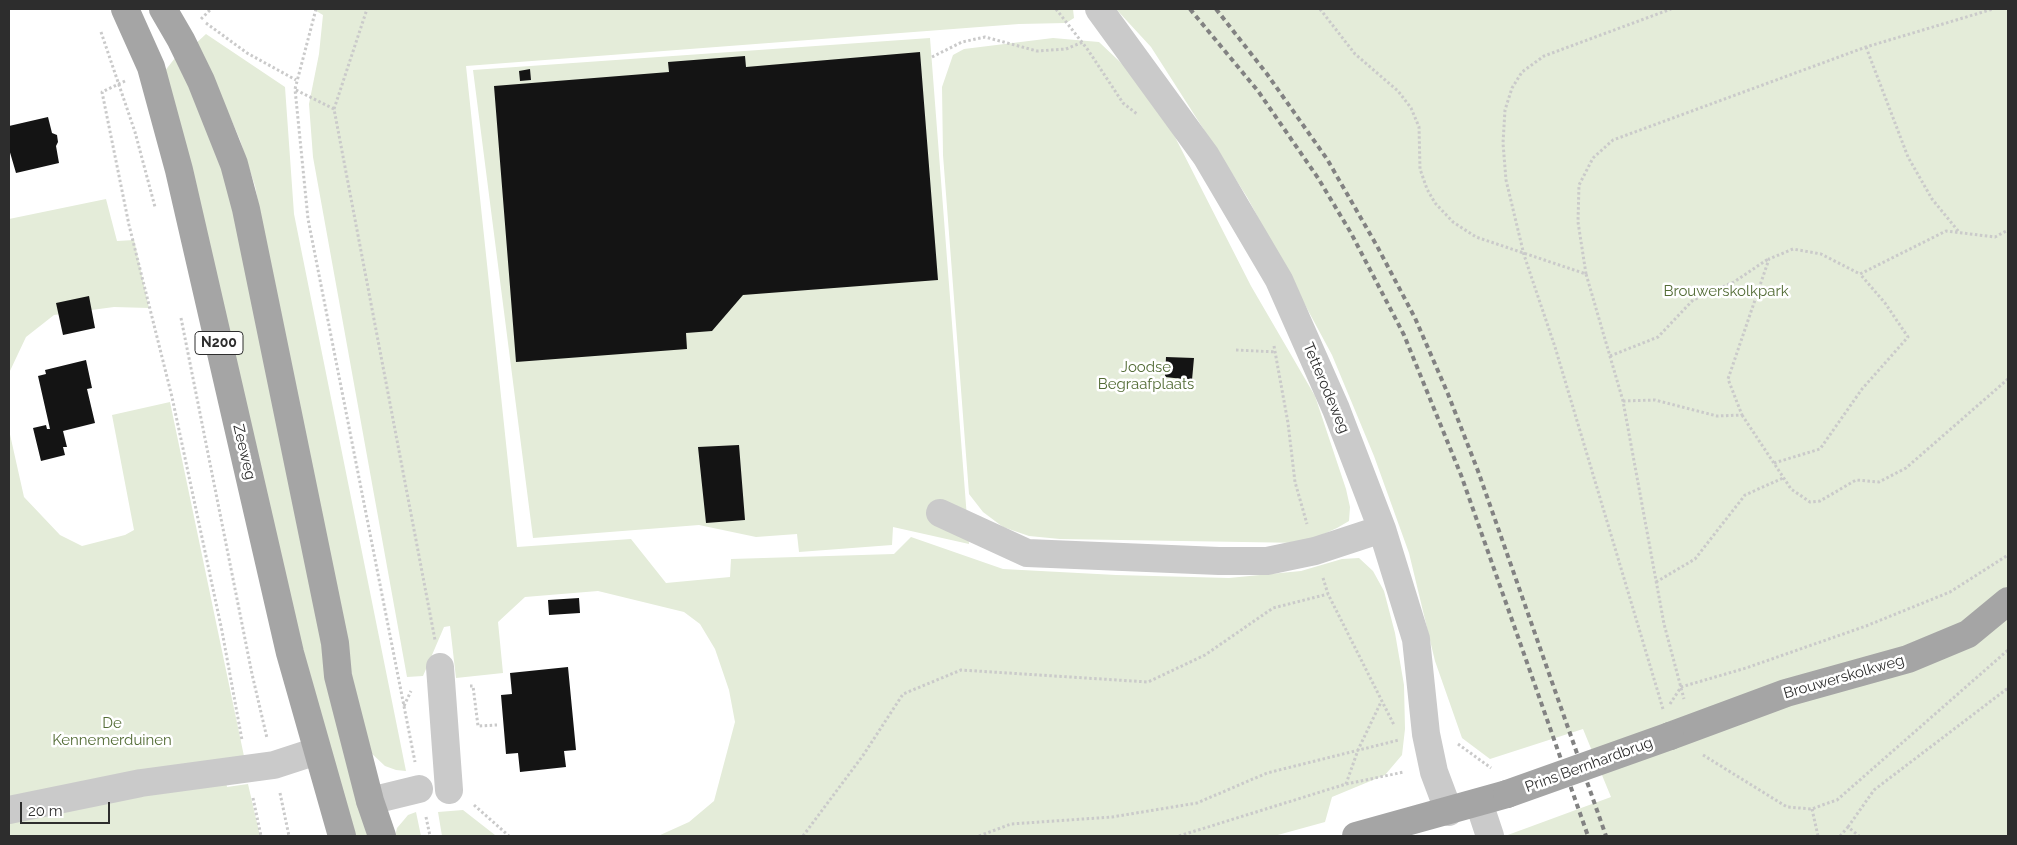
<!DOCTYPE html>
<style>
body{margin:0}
#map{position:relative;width:2017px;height:845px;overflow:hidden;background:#fff;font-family:Raleway,sans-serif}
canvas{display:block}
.frame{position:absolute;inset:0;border:10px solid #2d2d2d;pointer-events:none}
.scale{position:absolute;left:20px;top:802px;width:90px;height:22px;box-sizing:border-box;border:2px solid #2d2d2d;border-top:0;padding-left:6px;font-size:15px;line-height:18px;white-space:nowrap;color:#2d2d2d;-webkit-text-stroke:4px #fff;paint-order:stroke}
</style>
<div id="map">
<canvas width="2017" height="845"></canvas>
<div class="frame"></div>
<div class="scale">20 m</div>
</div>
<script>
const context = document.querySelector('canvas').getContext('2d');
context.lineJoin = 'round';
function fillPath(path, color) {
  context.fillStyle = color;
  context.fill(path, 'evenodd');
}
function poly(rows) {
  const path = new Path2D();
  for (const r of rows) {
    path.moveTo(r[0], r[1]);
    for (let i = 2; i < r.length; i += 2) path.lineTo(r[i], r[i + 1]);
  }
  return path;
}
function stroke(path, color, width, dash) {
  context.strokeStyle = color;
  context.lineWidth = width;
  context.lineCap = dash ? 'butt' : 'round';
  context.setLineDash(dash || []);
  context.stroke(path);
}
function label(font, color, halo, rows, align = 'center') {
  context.font = font + ' Raleway,sans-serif';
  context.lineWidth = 5;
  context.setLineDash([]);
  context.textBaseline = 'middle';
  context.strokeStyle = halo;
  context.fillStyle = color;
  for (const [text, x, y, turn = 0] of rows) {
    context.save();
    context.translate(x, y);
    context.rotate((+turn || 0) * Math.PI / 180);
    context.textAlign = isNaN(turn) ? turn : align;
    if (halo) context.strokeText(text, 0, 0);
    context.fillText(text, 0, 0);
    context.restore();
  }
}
fillPath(poly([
 [313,9,1073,9,1074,18,1066,23,1019,24,466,66,517,547,631,539,666,583,730,577,731,559,894,554,911,537,1003,569,1116,575,1229,578,1301,571,1342,559,1359,558,1373,571,1384,591,1395,633,1404,685,1405,729,1402,755,1385,775,1332,797,1325,822,1274,836,658,836,689,822,714,801,735,722,729,690,715,649,700,624,684,612,598,591,525,597,498,622,503,673,456,678,450,626,444,627,423,676,407,677,313,157,309,104,319,54,323,15],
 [1116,9,2008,9,2008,836,1505,836,1611,797,1583,729,1490,759,1462,738,1435,661,1409,553,1374,456,1332,355,1247,197,1151,47],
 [206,34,285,87,294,214,406,771,396,770,385,766,369,751,364,738,255,186,240,140,221,96,193,46],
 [930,38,969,544,893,527,892,545,799,552,797,534,756,537,699,525,533,538,473,70],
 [1053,38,1099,42,1135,76,1174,135,1251,286,1315,396,1346,489,1350,507,1349,521,1337,528,1304,543,1060,539,1029,536,1003,527,983,512,969,494,943,155,942,87,953,55,964,49],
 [175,58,196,95,218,152,236,217,372,836,354,836,329,760,164,72],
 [106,199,117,241,134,240,149,308,114,307,54,315,26,337,9,373,9,219],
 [170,402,245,761,223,764,227,787,248,784,260,836,9,836,9,430,24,497,60,535,82,546,125,535,134,530,112,415],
 [463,810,495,835,529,836,442,836,438,812],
 [416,812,421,836,395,836,397,828,403,821,408,815]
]), '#e4ecd9');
fillPath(poly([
 [920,52,938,280,743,295,712,331,686,333,687,349,516,362,494,86,669,72,668,62,745,56,746,67],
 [530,69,531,80,520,81,519,71],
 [48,117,52,133,57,135,58,142,56,146,59,163,16,173,9,149,9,126],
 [89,296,95,328,63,335,56,303],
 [1166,357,1194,358,1192,380,1165,377],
 [86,360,92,388,87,389,95,423,63,431,67,447,63,447,65,455,41,461,33,428,46,425,47,429,50,429,38,376,46,374,45,370],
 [739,445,745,520,706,523,698,447],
 [579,598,580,613,549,615,548,600],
 [568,667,576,750,564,751,566,767,520,772,518,753,506,754,501,695,512,694,510,673]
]), '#141414');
stroke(poly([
 [316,9,295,89,308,219,415,762],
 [1056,9,1088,50,1123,103,1137,114],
 [1320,9,1355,54,1398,91,1411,108,1419,127,1420,169,1427,189,1435,203,1453,222,1476,237,1586,274,1623,401,1664,624,1684,699],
 [201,19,211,9],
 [206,23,247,53,296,80],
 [101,32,135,132,155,207],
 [1866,47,1908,157,1932,199,1959,232],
 [932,57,962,42,985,37,1037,51,1066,49,1083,42],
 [125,81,102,92,129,225,172,397,222,631,242,740],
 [296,90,334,109,435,640],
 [334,109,367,9],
 [1586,274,1578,222,1579,185,1593,158,1613,140,1866,47,1993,9],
 [181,318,252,674,267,738],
 [1274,346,1288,423,1295,482,1307,524],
 [1236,350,1276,352],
 [1610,356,1658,337,1693,300,1734,282,1768,259],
 [1623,401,1655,400,1717,416,1742,415,1728,379,1769,259,1793,249,1821,254,1860,274,1946,231,1995,237,2008,230],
 [1742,415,1791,489,1810,502,1820,501,1856,480,1879,482,1906,468,2008,379],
 [1774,463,1820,449,1862,389,1908,337,1885,303,1860,274],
 [1323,578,1328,594,1394,725],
 [1656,582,1695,559,1745,495,1783,478],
 [470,686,473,686,478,726,497,725],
 [1670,704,1681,687,1746,668,1866,626,1950,592,2008,555],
 [404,706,411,691],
 [1663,709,1555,347,1524,255,1506,180,1503,143,1505,110,1512,88,1522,72,1544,56,1671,9],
 [1458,744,1491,768],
 [1703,755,1787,807,1812,809,1825,804,1837,800,2008,650],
 [1346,784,1358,750,1381,702],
 [280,793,289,836],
 [253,798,261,836],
 [474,805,509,836],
 [1812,809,1818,836],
 [426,817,430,836],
 [1848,827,1874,790,2008,688],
 [803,836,864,754,903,694,961,670,1148,682,1205,655,1273,608,1328,594],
 [979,836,1011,824,1112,817,1197,803,1267,773,1399,740],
 [1179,836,1346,784,1404,772],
 [1840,836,1848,827,1859,836]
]), '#cacaca', 3, [2.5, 2.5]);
stroke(poly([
 [1099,9,1206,156,1279,280,1336,409,1382,529,1416,639,1426,734,1434,772,1449,812],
 [940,513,1027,553,1219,561,1267,561,1315,551,1382,529],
 [440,667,449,790],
 [370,801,419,789],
 [1479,803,1490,836],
 [9,810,141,783,274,765,317,751]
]), '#cacaca', 28);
stroke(poly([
 [125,9,151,67,179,170,290,653,342,836],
 [163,9,181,40,201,81,234,164,246,209,335,643,338,676,370,801,382,836],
 [1670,736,1786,693,1908,659,1968,634,2008,601],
 [1356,836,1507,794]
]), '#a5a5a5', 28);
stroke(poly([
 [1190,9,1258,91,1318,178,1351,233,1404,335,1461,475,1588,836],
 [1216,9,1267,74,1327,159,1377,246,1415,318,1448,394,1478,471,1606,836]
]), '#828282', 4, [5, 4]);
stroke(poly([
 [1507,794,1670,736]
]), '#a5a5a5', 28);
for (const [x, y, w] of [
 [219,343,48]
]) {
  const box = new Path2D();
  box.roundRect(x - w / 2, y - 11.5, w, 23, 4);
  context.fillStyle = '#fff';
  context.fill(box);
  stroke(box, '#2d2d2d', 1);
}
label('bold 14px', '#2d2d2d', null, [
 ["N200",219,343]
]);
label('15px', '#536c36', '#fff', [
 ["Brouwerskolkpark",1726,291],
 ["Joodse",1146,367],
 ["Begraafplaats",1146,384],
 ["De",112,723],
 ["Kennemerduinen",112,740]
]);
label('15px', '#2d2d2d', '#fff', [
 ["Tetterodeweg",1326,388,67],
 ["Zeeweg",244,452,77],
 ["Brouwerskolkweg",1844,677,-16],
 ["Prins Bernhardbrug",1589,765,-20]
]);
</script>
